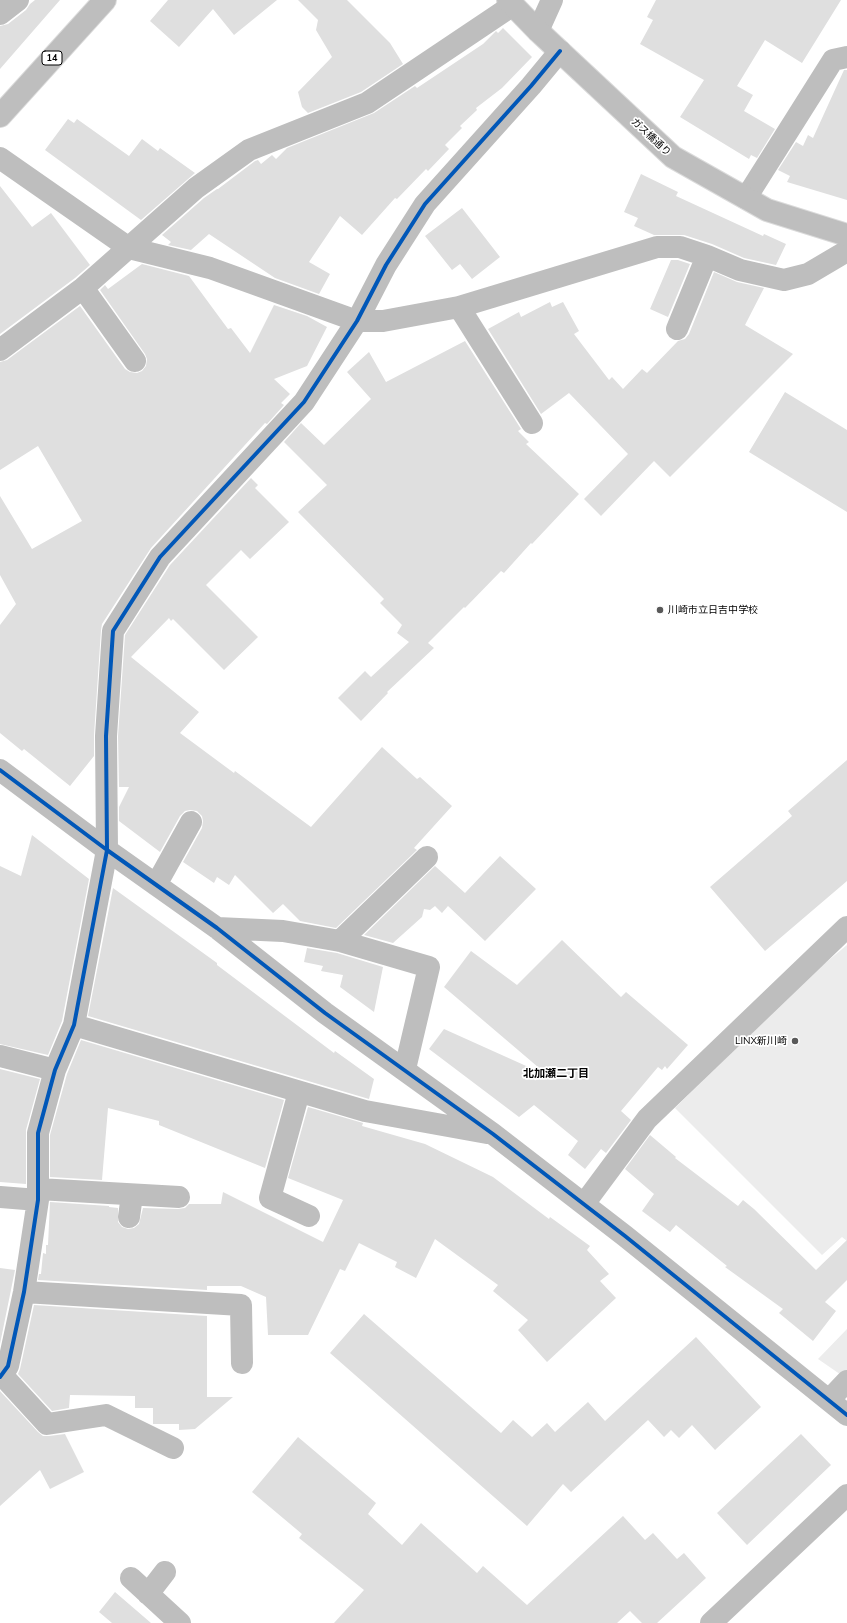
<!DOCTYPE html>
<meta charset="utf-8">
<style>
body{margin:0}
canvas{display:block;background:#fff}
</style>
<canvas width="847" height="1623"></canvas>
<script>
const context = document.querySelector('canvas').getContext('2d');
context.lineJoin = 'round';
function fillPath(path, color) {
  context.fillStyle = color;
  context.fill(path, 'evenodd');
}
function poly(rows) {
  const path = new Path2D();
  for (const r of rows) {
    path.moveTo(r[0], r[1]);
    for (let i = 2; i < r.length; i += 2) path.lineTo(r[i], r[i + 1]);
  }
  return path;
}
function stroke(path, color, width, dash) {
  context.strokeStyle = color;
  context.lineWidth = width;
  context.lineCap = dash ? 'butt' : 'round';
  context.setLineDash(dash || []);
  context.stroke(path);
}
function label(font, color, halo, rows, align = 'center') {
  context.font = font + ' Mulish,"Noto Sans JP",sans-serif';
  context.lineWidth = 3.5;
  context.setLineDash([]);
  context.textBaseline = 'middle';
  context.strokeStyle = halo;
  context.fillStyle = color;
  for (const [text, x, y, turn = 0] of rows) {
    context.save();
    context.translate(x, y);
    context.rotate((+turn || 0) * Math.PI / 180);
    context.textAlign = isNaN(turn) ? turn : align;
    if (halo) context.strokeText(text, 0, 0);
    context.fillText(text, 0, 0);
    context.restore();
  }
}
fillPath(poly([
 [847,945,847,1241,842,1237,822,1255,675,1108,812,974],
 [847,1329,847,1379,818,1359]
]), '#ececec');
fillPath(poly([
 [35,0,60,0,0,69,0,26,8,24,26,10,30,4],
 [168,0,277,0,234,35,213,9,179,47,150,21],
 [298,0,347,0,390,43,403,64,361,92,308,113,302,107,298,92,332,57,316,30,318,20],
 [656,0,841,0,802,63,765,40,737,86,753,95,744,111,775,129,757,158,751,155,749,159,680,117,704,80,640,44,653,20,647,17],
 [503,28,532,57,502,88,476,108,477,110,460,126,462,128,445,145,449,149,428,171,426,169,397,199,395,198,362,235,340,216,309,262,330,274,319,294,275,278,209,234,191,250,168,245,171,242,162,235,204,198,217,189,218,189,255,161,258,160,261,164,272,155,276,159,287,148,374,113,415,86,417,88,483,44,496,31,498,33],
 [844,70,847,70,847,200,787,182,790,176,778,170,796,142,803,146,808,135,813,138],
 [68,119,74,123,77,119,129,156,142,139,158,151,160,148,195,173,141,220,45,150],
 [641,174,678,192,676,196,763,236,764,234,786,244,776,265,744,258,712,244,684,235,654,235,634,226,638,218,624,212],
 [0,186,32,227,51,213,90,265,75,278,0,334],
 [462,208,500,257,472,279,460,264,452,270,425,236],
 [671,260,678,260,690,264,668,317,650,309],
 [142,264,189,276,228,329,231,328,250,353,274,305,307,316,327,327,307,366,274,379,290,394,281,403,284,405,267,424,265,423,151,548,102,624,101,630,94,735,94,756,70,786,24,749,22,751,0,733,0,625,16,604,0,575,0,496,32,549,82,521,38,446,0,470,0,362,7,360,80,306,125,369,130,372,137,373,142,371,146,366,147,359,145,354,100,290,105,285,108,289],
 [714,272,737,282,764,288,745,325,793,354,670,477,654,461,601,516,584,499,628,454,569,393,541,414,488,329,519,312,521,317,550,302,552,307,563,302,579,331,574,334,609,380,612,377,623,389,642,369,647,373,678,341,685,339,689,334],
 [465,341,521,429,518,431,529,442,526,444,579,494,532,544,531,543,504,573,501,571,465,608,464,607,428,643,434,648,387,692,388,693,361,721,338,698,365,671,371,677,409,642,397,633,402,625,380,603,384,599,298,512,327,485,284,442,301,423,324,445,371,399,347,372,369,352,386,382],
 [785,392,847,430,847,512,749,452],
 [251,478,258,485,255,488,289,522,250,559,241,550,206,585,258,637,224,670,173,619,171,621,169,618,131,657,199,712,180,733,234,773,235,771,311,827,382,747,417,779,420,777,452,806,414,848,417,850,336,928,300,921,283,904,273,913,235,875,229,885,217,877,214,883,183,862,202,828,203,821,202,816,197,811,190,810,185,811,180,816,160,852,119,821,119,807,129,787,119,787,118,736,125,635,170,565],
 [847,760,847,881,765,951,710,887,792,816,788,811],
 [32,835,89,879,62,1021,48,1055,0,1044,0,866,21,876],
 [500,856,536,889,485,941,448,906,442,913,435,906,430,910,424,909,422,917,393,943,364,935,435,866,465,893],
 [113,888,217,963,217,965,334,1053,335,1051,374,1079,369,1099,88,1016],
 [562,940,621,997,626,992,688,1045,667,1069,665,1066,662,1070,658,1067,621,1111,631,1120,606,1153,601,1149,585,1169,568,1155,578,1141,534,1105,519,1117,429,1049,444,1029,544,1074,545,1073,444,987,471,951,517,985],
 [307,948,337,953,383,967,374,1012,340,987,343,975,321,971,323,966,304,962],
 [81,1040,284,1100,265,1168,159,1125,159,1121,108,1108,102,1180,50,1177,50,1135,67,1074],
 [0,1069,40,1079,26,1130,26,1184,0,1182],
 [308,1107,363,1123,362,1126,425,1144,493,1177,549,1219,550,1217,590,1246,587,1250,609,1274,600,1281,616,1298,547,1362,518,1330,528,1320,493,1291,498,1285,435,1239,416,1278,395,1267,397,1262,359,1243,345,1271,340,1269,308,1335,268,1335,266,1297,241,1286,207,1286,207,1290,38,1280,39,1274,41,1274,43,1253,46,1254,46,1245,48,1245,50,1202,109,1206,109,1207,118,1208,118,1222,122,1227,128,1229,134,1228,139,1224,143,1208,178,1209,185,1208,189,1204,221,1204,223,1192,323,1242,343,1200,288,1178],
 [650,1135,676,1157,675,1158,738,1206,743,1200,754,1209,816,1270,847,1240,847,1280,825,1302,836,1311,813,1341,779,1313,783,1309,725,1267,727,1266,676,1225,670,1232,642,1211,654,1194,625,1169],
 [0,1268,15,1270,0,1344],
 [34,1305,207,1316,207,1397,233,1397,195,1429,179,1430,179,1424,153,1424,153,1408,135,1408,135,1396,70,1395,69,1408,52,1411,18,1374,20,1369],
 [364,1314,501,1433,513,1420,532,1437,547,1423,555,1432,588,1402,605,1421,696,1337,761,1407,715,1450,692,1425,679,1438,671,1430,664,1437,648,1420,571,1492,563,1484,527,1526,330,1353],
 [0,1391,38,1432,43,1436,49,1436,65,1434,84,1472,50,1489,40,1470,0,1506],
 [801,1434,831,1465,747,1545,717,1513],
 [298,1437,376,1503,368,1514,402,1545,421,1523,477,1573,483,1566,527,1605,623,1516,645,1540,653,1533,677,1559,684,1553,706,1578,657,1623,642,1623,630,1611,617,1623,334,1623,364,1590,299,1538,302,1534,252,1492],
 [115,1592,151,1623,112,1623,99,1612]
]), '#dfdfdf');
const major = poly([
 [508,0,538,31,673,157,767,210,847,235],
 [0,116,105,0]
]);
stroke(major, '#dbdbdb', 24);
stroke(poly([
 [0,14,18,0],
 [538,31,552,0],
 [0,158,129,248,210,268,357,321,383,321,459,307,657,247,680,247,707,256,740,270,784,280,808,274,847,251],
 [746,198,833,60,847,57],
 [83,288,135,361],
 [459,307,532,423],
 [677,329,707,256],
 [0,350,83,288,196,188,249,150,367,103,513,5],
 [0,770,107,850,217,928,325,1013,493,1134,625,1236,847,1415],
 [156,885,191,822],
 [217,928,283,931,340,941,429,967,405,1069],
 [340,941,427,857],
 [74,1025,365,1111,487,1133],
 [0,1056,55,1070],
 [299,1092,270,1198,309,1216],
 [38,1189,179,1197],
 [0,1197,38,1200],
 [584,1204,647,1119,847,927],
 [129,1217,132,1195],
 [24,1292,241,1305,242,1363],
 [2,1375,47,1424,106,1415,173,1448],
 [0,1377,8,1366,24,1292,38,1200,38,1133,55,1070,74,1025,107,850,106,736,113,631,160,557,304,402,357,321,386,265,425,204,531,86,560,51],
 [829,1400,847,1381],
 [131,1578,180,1623],
 [148,1594,165,1572],
 [711,1623,847,1495]
]), '#bebebe', 22);
stroke(major, '#bebebe', 22);
stroke(poly([
 [0,770,107,850,217,928,325,1013,493,1134,625,1236,847,1415],
 [0,1377,8,1366,24,1292,38,1200,38,1133,55,1070,74,1025,107,850,106,736,113,631,160,557,304,402,357,321,386,265,425,204,531,86,560,51]
]), '#0057b8', 4);
for (const [x, y, r, color] of [
 [660,610,4,"#595959"],
 [795,1041,4,"#595959"]
]) {
  const dot = new Path2D();
  dot.arc(x, y, r, 0, 2 * Math.PI);
  context.fillStyle = color;
  context.fill(dot);
  stroke(dot, '#fff', 1.5);
}
for (const [x, y, w] of [
 [52,58,20]
]) {
  const box = new Path2D();
  box.roundRect(x - w / 2, y - 7, w, 14, 3);
  context.fillStyle = '#fff';
  context.fill(box);
  stroke(box, '#000', 1);
}
label('bold 9px', '#000', null, [
 ["14",52,58]
]);
label('10px', '#000', '#fff', [
 ["ガス橋通り",651,137,43]
]);
label('10px', '#000', '#fff', [
 ["川崎市立日吉中学校",668,610],
 ["LINX新川崎",787,1041,"right"]
], 'left');
label('bold 11px', '#000', '#fff', [
 ["北加瀬二丁目",556,1074]
]);
</script>
